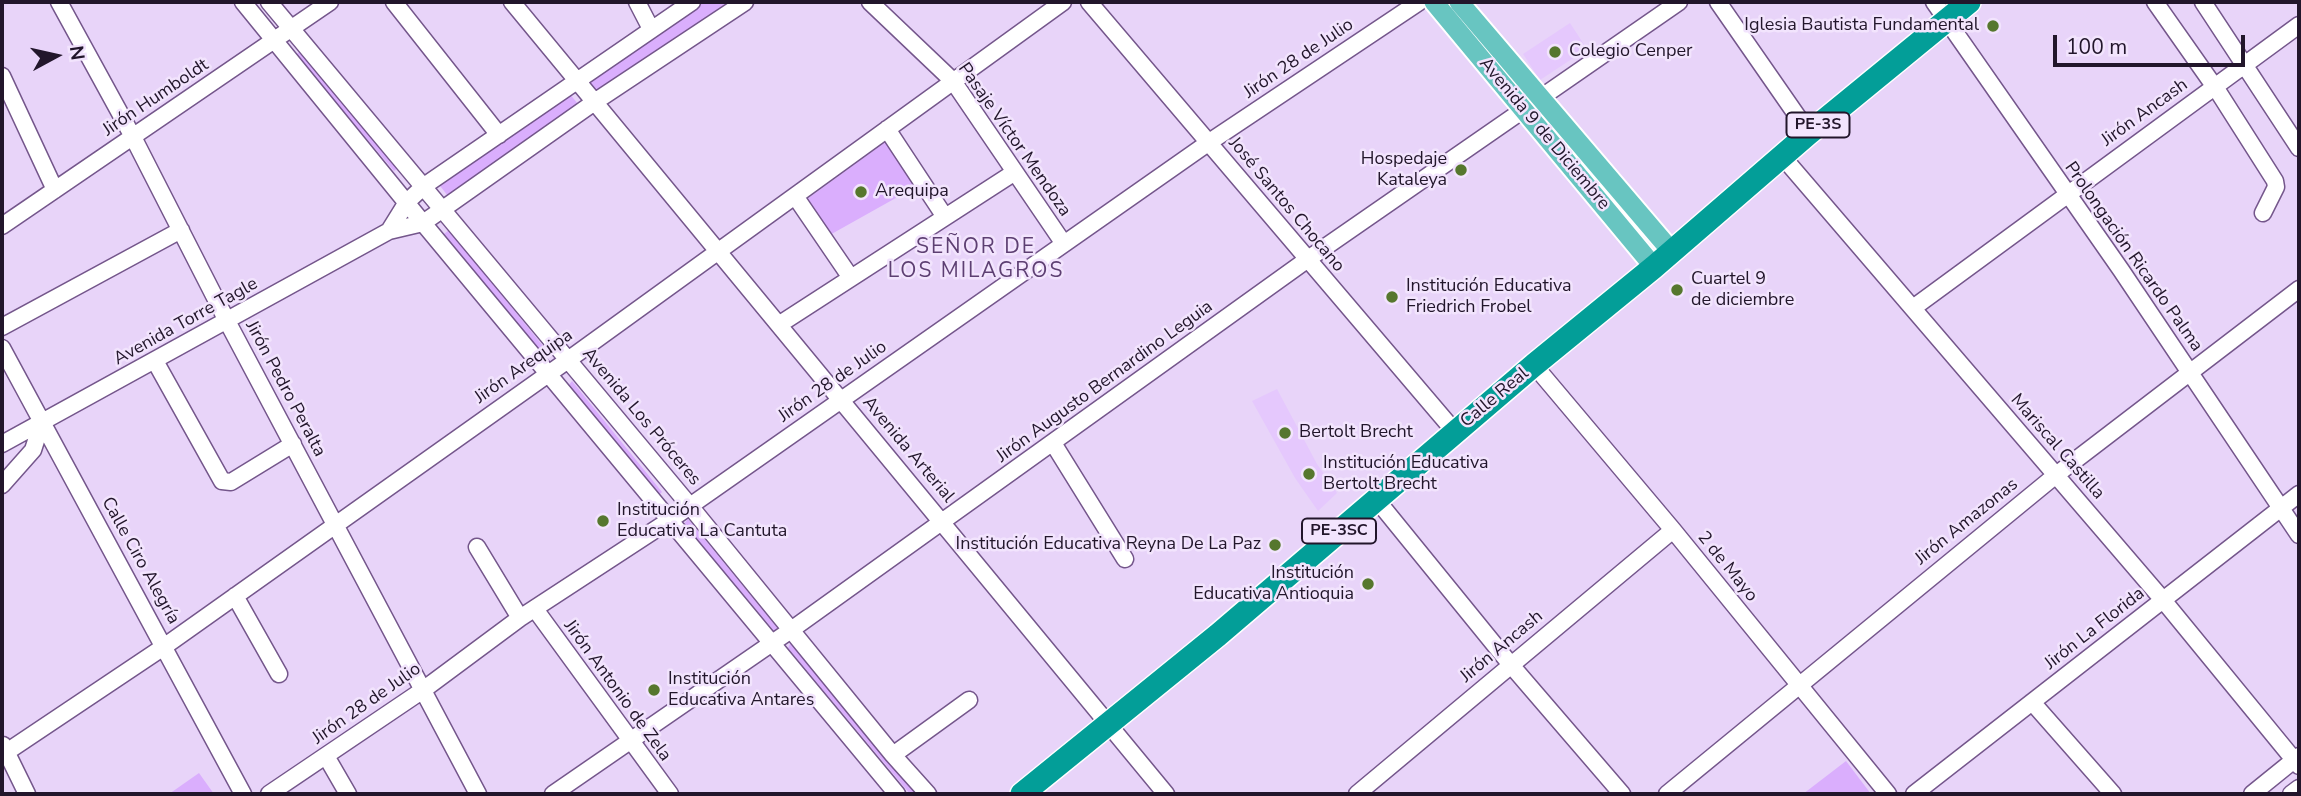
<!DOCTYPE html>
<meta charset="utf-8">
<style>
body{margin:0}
#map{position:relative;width:2301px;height:796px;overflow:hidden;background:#e8d4f9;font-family:"Nunito Sans",sans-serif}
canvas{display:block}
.frame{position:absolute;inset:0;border:4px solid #22162b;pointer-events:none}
.north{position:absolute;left:21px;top:21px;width:70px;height:70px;-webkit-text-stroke:5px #f2e4fd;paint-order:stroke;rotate:82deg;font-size:19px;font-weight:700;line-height:28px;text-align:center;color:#22162b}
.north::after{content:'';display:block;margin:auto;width:24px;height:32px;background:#22162b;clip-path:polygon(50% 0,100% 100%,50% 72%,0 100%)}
.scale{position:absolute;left:2053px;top:35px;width:192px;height:32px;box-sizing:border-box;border:4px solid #22162b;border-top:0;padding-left:9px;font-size:21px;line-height:24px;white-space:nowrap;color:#22162b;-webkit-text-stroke:5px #f2e4fd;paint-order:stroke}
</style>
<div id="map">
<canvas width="2301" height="796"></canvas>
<div class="frame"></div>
<div class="north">N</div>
<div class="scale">100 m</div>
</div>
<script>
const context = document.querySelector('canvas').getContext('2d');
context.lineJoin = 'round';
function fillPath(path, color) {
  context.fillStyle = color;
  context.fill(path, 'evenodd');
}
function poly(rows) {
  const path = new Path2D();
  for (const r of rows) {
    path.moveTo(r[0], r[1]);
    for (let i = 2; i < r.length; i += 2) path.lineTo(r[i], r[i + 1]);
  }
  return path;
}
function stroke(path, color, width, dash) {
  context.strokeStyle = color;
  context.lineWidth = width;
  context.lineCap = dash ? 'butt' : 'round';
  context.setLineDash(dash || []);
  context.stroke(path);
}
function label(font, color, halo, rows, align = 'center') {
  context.font = font + ' "Nunito Sans",sans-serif';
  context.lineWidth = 5;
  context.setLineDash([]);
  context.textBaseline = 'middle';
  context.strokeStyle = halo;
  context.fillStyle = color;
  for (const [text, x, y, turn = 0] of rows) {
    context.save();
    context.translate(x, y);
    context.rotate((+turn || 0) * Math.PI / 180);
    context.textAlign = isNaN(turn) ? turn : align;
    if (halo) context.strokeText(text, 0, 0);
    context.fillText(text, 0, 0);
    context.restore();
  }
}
fillPath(poly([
 [1570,23,1587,49,1540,80,1523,54],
 [1277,389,1317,464,1337,493,1318,511,1295,478,1252,401]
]), '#e5c8fd');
fillPath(poly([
 [699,2,728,2,596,93,587,79],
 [300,51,398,168,394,171,296,55],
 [568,92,579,105,448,196,437,182],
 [884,143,888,143,919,185,828,236,806,203,807,199],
 [449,230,543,346,539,350,444,234],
 [572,381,662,492,659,495,568,386],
 [688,519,779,630,776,633,684,524],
 [791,642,918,794,910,794,788,648],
 [1846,761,1871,794,1803,794],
 [199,773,214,794,169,794]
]), '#daaefd');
const minor = poly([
 [59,2,133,137,227,321,478,794],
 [243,2,423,223,897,794],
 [269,2,690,506,893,755,928,794],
 [394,2,499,135],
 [512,2,1166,794],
 [637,2,651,29],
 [870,2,953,81,1064,244],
 [1089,2,1455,432],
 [1718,2,1809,133],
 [1934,2,2121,270,2299,535],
 [2155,2,2219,93,2275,181,2276,187,2263,213],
 [2203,2,2299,148],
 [2,76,55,190],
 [887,129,945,217],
 [1782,156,2163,600,2299,766],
 [795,196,851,278],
 [2,226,330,2],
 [389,231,407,202,424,186,692,2],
 [1913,308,2299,25],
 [780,324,1015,172],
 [2,327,181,230],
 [2,348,243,794],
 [155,361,222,481,231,482,293,444],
 [1534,365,1673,530,1888,794],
 [1053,443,1125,559],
 [2,444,389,231,423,223,596,101,745,2],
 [2,485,33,450,42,422],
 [1376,499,1511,665,1622,794],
 [477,547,520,618],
 [235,596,279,674],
 [535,609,670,794],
 [2032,702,2113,794],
 [3,745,27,794],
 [2,755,165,646,568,360,1063,2],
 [893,755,969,700],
 [326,756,348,794],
 [269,794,423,690,520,618,670,520,1208,143,1419,2],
 [553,794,791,630,1308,259,1679,2],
 [1357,794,1673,530],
 [1667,794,2056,475,2299,289],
 [1914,794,2299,494],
 [2252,794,2299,756],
 [2291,794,2299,788]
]);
const major = poly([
 [1434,2,1654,267],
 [1459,2,1672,252]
]);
const highway = poly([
 [1022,794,1218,635,1534,365,1654,267,1809,133,1969,2]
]);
stroke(minor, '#74568b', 19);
stroke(major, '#fff', 23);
stroke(highway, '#fff', 26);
stroke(minor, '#fff', 16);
stroke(major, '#68c5c1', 19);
stroke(highway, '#039e98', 23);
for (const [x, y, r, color] of [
 [1993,26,7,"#56772e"],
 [1555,52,7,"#56772e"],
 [1461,170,7,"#56772e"],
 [861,192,7,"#56772e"],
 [1677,290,7,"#56772e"],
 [1392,297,7,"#56772e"],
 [1285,433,7,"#56772e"],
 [1309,474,7,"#56772e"],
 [603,521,7,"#56772e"],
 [1275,545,7,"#56772e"],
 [1368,584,7,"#56772e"],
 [654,690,7,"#56772e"]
]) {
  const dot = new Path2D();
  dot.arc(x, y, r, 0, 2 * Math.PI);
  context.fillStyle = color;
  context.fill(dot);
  stroke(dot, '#f2e4fd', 2.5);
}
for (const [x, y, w] of [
 [1818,125,63],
 [1339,531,74]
]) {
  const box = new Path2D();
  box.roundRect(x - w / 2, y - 12.5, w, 25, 5);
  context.fillStyle = '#f2e4fd';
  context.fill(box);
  stroke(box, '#22162b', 2);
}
label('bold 16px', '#22162b', null, [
 ["PE-3S",1818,125],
 ["PE-3SC",1339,531]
]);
label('18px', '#22162b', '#f2e4fd', [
 ["Iglesia Bautista Fundamental",1979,26,"right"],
 ["Colegio Cenper",1569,52],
 ["Hospedaje",1447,160,"right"],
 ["Kataleya",1447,181,"right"],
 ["Arequipa",875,192],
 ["Cuartel 9",1691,280],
 ["de diciembre",1691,301],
 ["Institución Educativa",1406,287],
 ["Friedrich Frobel",1406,308],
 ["Bertolt Brecht",1299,433],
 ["Institución Educativa",1323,464],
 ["Bertolt Brecht",1323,485],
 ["Institución",617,511],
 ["Educativa La Cantuta",617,532],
 ["Institución Educativa Reyna De La Paz",1261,545,"right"],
 ["Institución",1354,574,"right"],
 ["Educativa Antioquia",1354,595,"right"],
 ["Institución",668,680],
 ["Educativa Antares",668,701]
], 'left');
label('18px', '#22162b', '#f2e4fd', [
 ["Jirón 28 de Julio",1299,59,-34],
 ["Jirón Humboldt",156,98,-34],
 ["Jirón Ancash",2145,113,-36],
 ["Avenida 9 de Diciembre",1544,134,50],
 ["Pasaje Víctor Mendoza",1014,140,55],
 ["José Santos Chocano",1286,205,50],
 ["Prolongación Ricardo Palma",2133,257,55],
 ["Avenida Torre Tagle",186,322,-29],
 ["Jirón Arequipa",524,367,-35],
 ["Jirón 28 de Julio",833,382,-35],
 ["Jirón Augusto Bernardino Leguia",1105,382,-36],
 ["Jirón Pedro Peralta",285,389,62],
 ["Calle Real",1495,398,-40],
 ["Avenida Los Próceres",641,417,50],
 ["Mariscal Castilla",2057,447,49],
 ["Avenida Arterial",908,450,50],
 ["Jirón Amazonas",1967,522,-39],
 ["Calle Ciro Alegría",140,561,61],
 ["2 de Mayo",1727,567,51],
 ["Jirón La Florida",2095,629,-38],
 ["Jirón Ancash",1502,647,-40],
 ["Jirón Antonio de Zela",617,691,54],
 ["Jirón 28 de Julio",367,704,-35]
]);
context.letterSpacing = '2px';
label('21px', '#5d3f72', '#f2e4fd', [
 ["SEÑOR DE",976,248],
 ["LOS MILAGROS",976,272]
]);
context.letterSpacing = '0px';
</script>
